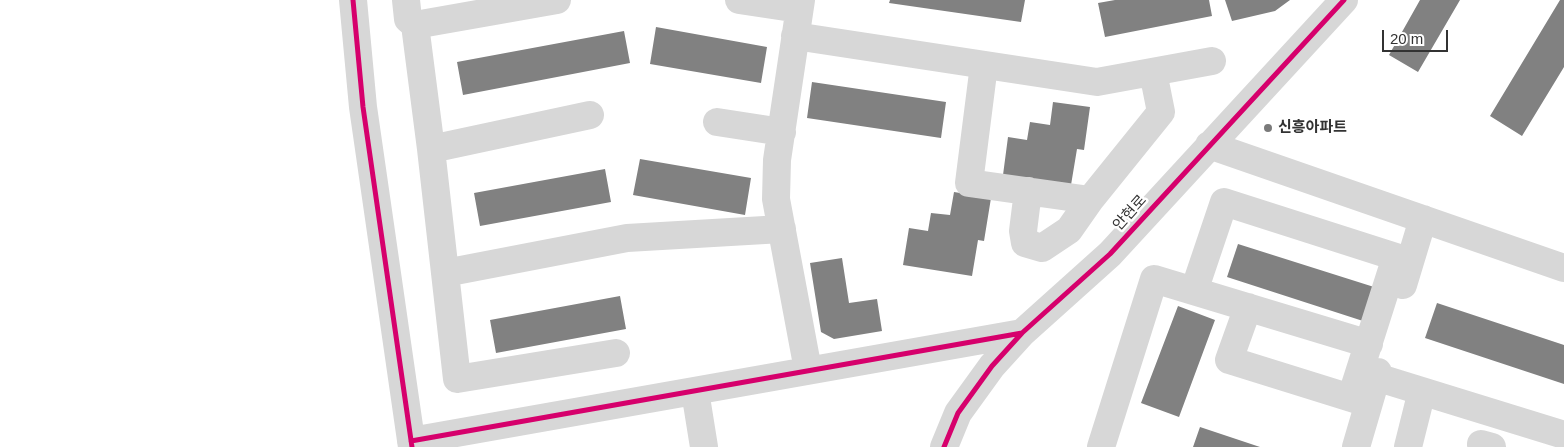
<!DOCTYPE html>
<meta charset="utf-8">
<style>
body{margin:0}
#map{position:relative;width:1564px;height:447px;overflow:hidden;background:#fff;font-family:Helvetica,sans-serif}
canvas{display:block}
.scale{position:absolute;left:1382px;top:30px;width:66px;height:22px;box-sizing:border-box;border:2px solid #333;border-top:0;padding-left:6px;font-size:15px;line-height:18px;white-space:nowrap;color:#333;-webkit-text-stroke:4px #fff;paint-order:stroke}
</style>
<div id="map">
<canvas width="1564" height="447"></canvas>
<div class="scale">20 m</div>
</div>
<script>
const context = document.querySelector('canvas').getContext('2d');
context.lineJoin = 'round';
function fillPath(path, color) {
  context.fillStyle = color;
  context.fill(path, 'evenodd');
}
function poly(rows) {
  const path = new Path2D();
  for (const r of rows) {
    path.moveTo(r[0], r[1]);
    for (let i = 2; i < r.length; i += 2) path.lineTo(r[i], r[i + 1]);
  }
  return path;
}
function stroke(path, color, width, dash) {
  context.strokeStyle = color;
  context.lineWidth = width;
  context.lineCap = dash ? 'butt' : 'round';
  context.setLineDash(dash || []);
  context.stroke(path);
}
function label(font, color, halo, rows, align = 'center') {
  context.font = font + ' Helvetica,"Noto Sans KR",sans-serif';
  context.lineWidth = 5;
  context.setLineDash([]);
  context.textBaseline = 'middle';
  context.strokeStyle = halo;
  context.fillStyle = color;
  for (const [text, x, y, turn = 0] of rows) {
    context.save();
    context.translate(x, y);
    context.rotate((+turn || 0) * Math.PI / 180);
    context.textAlign = isNaN(turn) ? turn : align;
    if (halo) context.strokeText(text, 0, 0);
    context.fillText(text, 0, 0);
    context.restore();
  }
}
fillPath(poly([
 [890,0,1025,0,1021,22,889,3],
 [1115,0,1209,0,1212,16,1105,37,1098,3],
 [1225,0,1290,0,1275,11,1232,21],
 [1420,0,1460,0,1418,72,1389,55],
 [1560,0,1564,0,1564,67,1522,136,1490,116],
 [656,27,767,47,761,83,650,64],
 [624,31,630,63,463,95,457,62],
 [812,82,946,102,941,138,807,118],
 [1053,102,1090,107,1084,150,1077,149,1071,185,1003,175,1008,137,1027,140,1030,122,1050,125],
 [640,159,751,178,745,215,633,195],
 [605,169,611,202,480,226,474,193],
 [954,192,991,198,984,241,978,240,972,276,903,265,909,228,928,231,931,213,950,215],
 [1238,244,1374,287,1363,321,1227,277],
 [842,258,849,303,877,299,882,331,834,339,821,332,810,263],
 [620,296,626,329,496,353,490,320],
 [1437,303,1564,345,1564,384,1425,338],
 [1178,306,1215,320,1179,417,1141,403],
 [1200,427,1260,447,1193,447]
]), '#818181');
stroke(poly([
 [353,0,363,107,412,447],
 [406,0,408,19,415,25],
 [557,0,415,25,431,149,457,379,616,353],
 [739,0,799,9],
 [801,0,777,160,776,199,808,370],
 [795,36,1097,82,1212,61],
 [984,65,969,183,1090,200,1161,112,1153,72],
 [717,122,782,132],
 [1209,145,1564,268],
 [431,149,590,115],
 [1028,191,1023,231,1025,243,1042,248,1069,230,1090,200],
 [445,273,627,238,782,229],
 [1403,285,1423,219],
 [1194,291,1224,202,1396,257,1351,398],
 [1248,307,1229,360,1367,403],
 [1376,377,1564,435],
 [695,391,704,447],
 [411,441,1022,333],
 [1481,444,1492,447],
 [944,447,958,413,992,366,1022,333,1110,254,1344,0],
 [1101,447,1154,279,1369,344],
 [1356,447,1378,372],
 [1408,447,1422,391]
]), '#d7d7d7', 28);
stroke(poly([
 [353,0,363,107,412,447],
 [411,441,1022,333],
 [944,447,958,413,992,366,1022,333,1110,254,1344,0]
]), '#d6006c', 5);
for (const [x, y, r, color] of [
 [1268,128,5,"#7a7a7a"]
]) {
  const dot = new Path2D();
  dot.arc(x, y, r, 0, 2 * Math.PI);
  context.fillStyle = color;
  context.fill(dot);
  stroke(dot, '#fff', 2);
}
label('bold 15px', '#333', '#fff', [
 ["신흥아파트",1278,128]
], 'left');
label('15px', '#333', '#fff', [
 ["안현로",1130,213,-48]
]);
</script>
